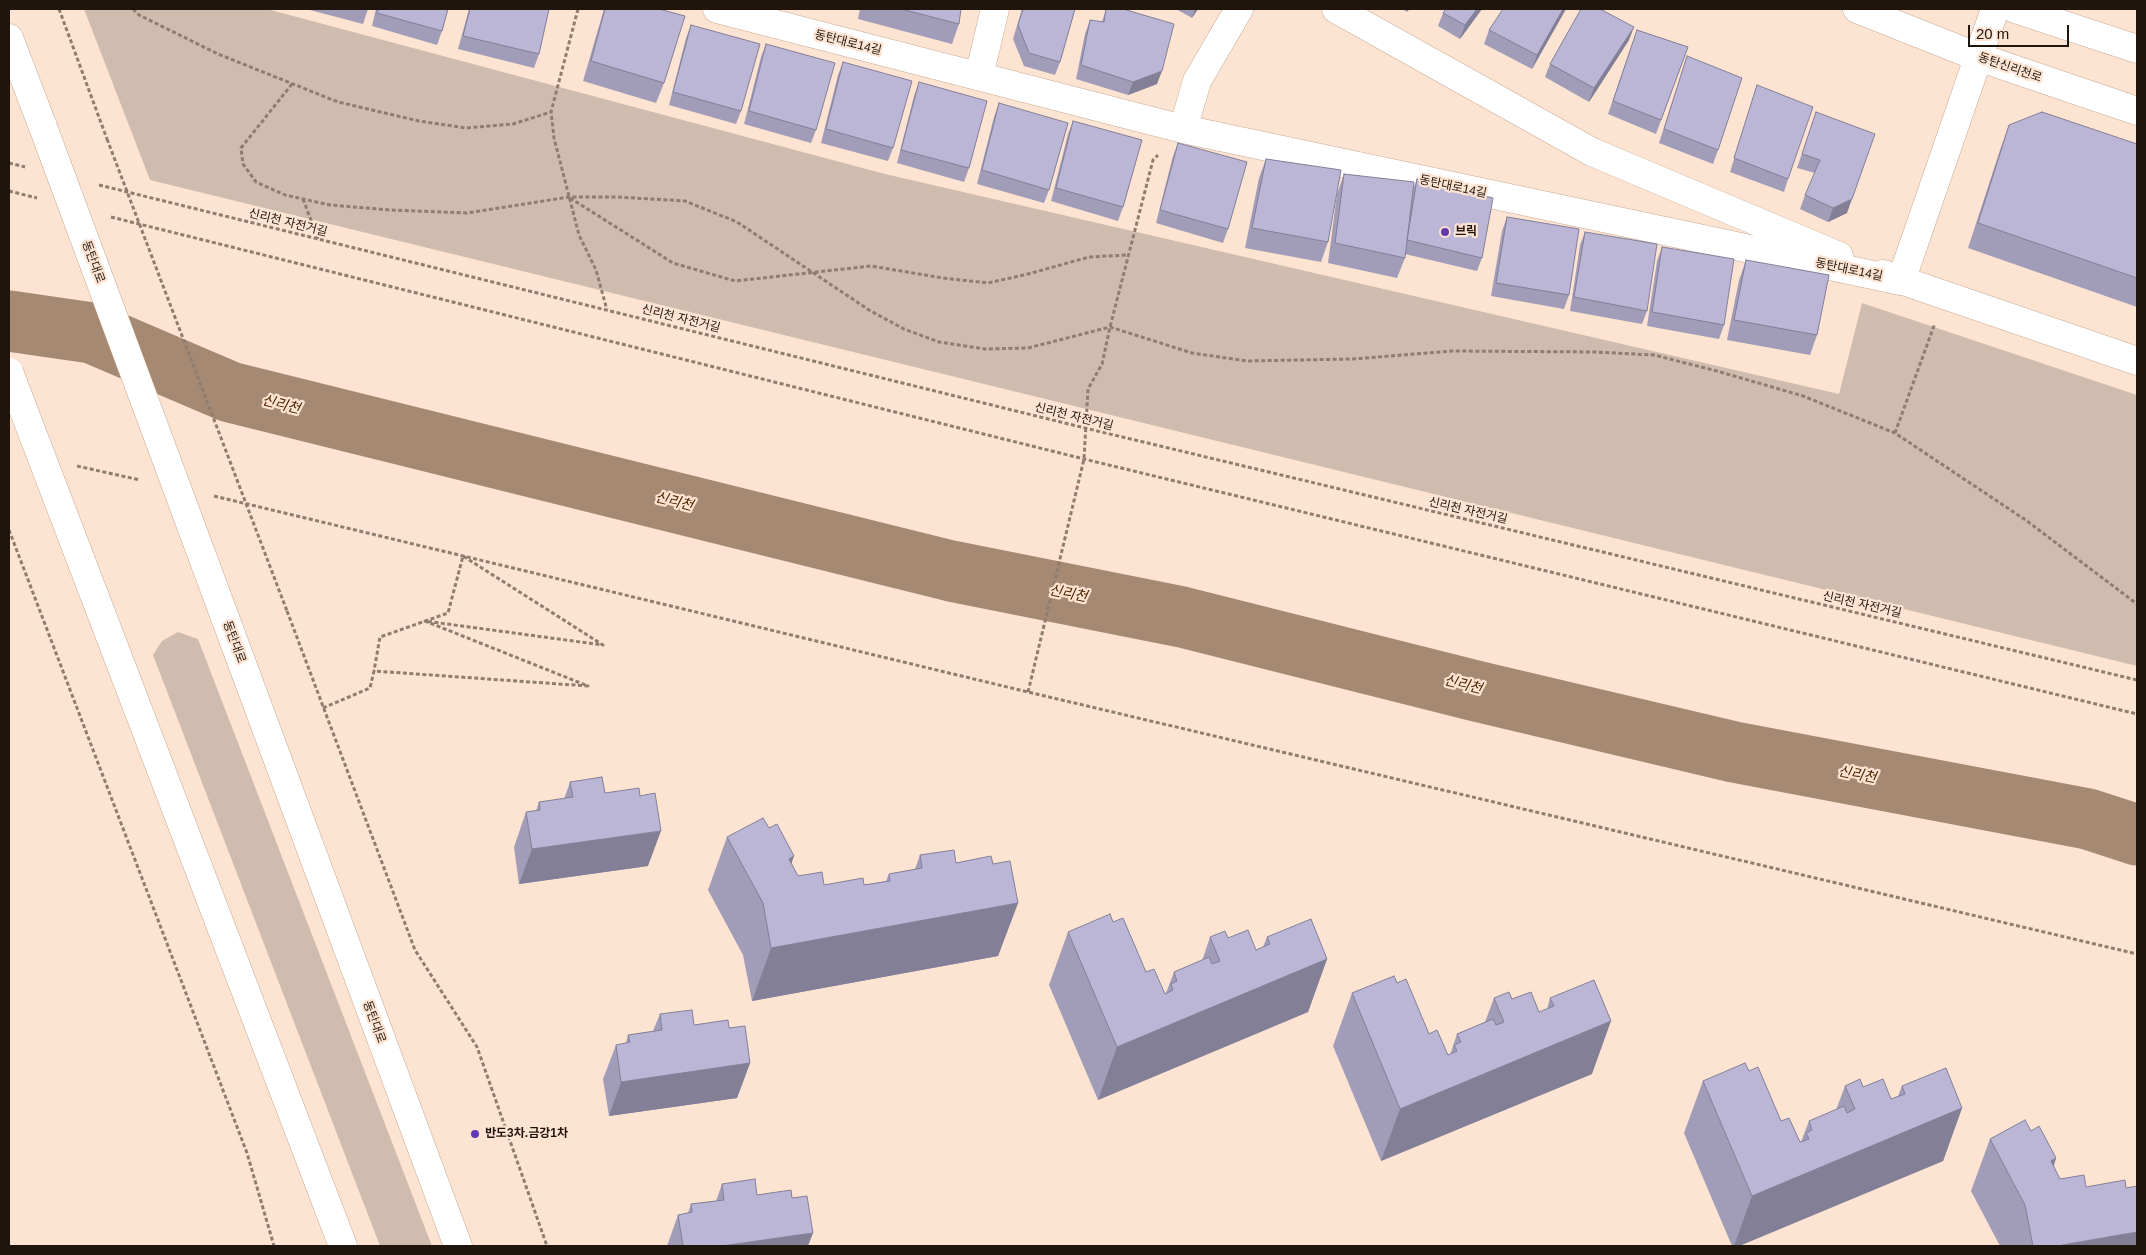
<!DOCTYPE html>
<meta charset="utf-8">
<style>
body{margin:0}
#map{position:relative;width:2146px;height:1255px;overflow:hidden;background:#fde4d2;font-family:Arial,sans-serif}
canvas{display:block}
.frame{position:absolute;inset:0;border:10px solid #20150d;pointer-events:none}
.scale{position:absolute;left:1968px;top:25px;width:101px;height:22px;box-sizing:border-box;border:2px solid #20150d;border-top:0;padding-left:6px;font-size:15px;line-height:18px;white-space:nowrap;color:#20150d;-webkit-text-stroke:4px #fde4d2;paint-order:stroke}
</style>
<div id="map">
<canvas width="2146" height="1255"></canvas>
<div class="frame"></div>
<div class="scale">20 m</div>
</div>
<script>
const context = document.querySelector('canvas').getContext('2d');
context.lineJoin = 'round';
function fillPath(path, color) {
  context.fillStyle = color;
  context.fill(path, 'evenodd');
}
function poly(rows) {
  const path = new Path2D();
  for (const r of rows) {
    path.moveTo(r[0], r[1]);
    for (let i = 2; i < r.length; i += 2) path.lineTo(r[i], r[i + 1]);
  }
  return path;
}
function stroke(path, color, width, dash) {
  context.strokeStyle = color;
  context.lineWidth = width;
  context.lineCap = dash ? 'butt' : 'round';
  context.setLineDash(dash || []);
  context.stroke(path);
}
function label(font, color, halo, rows, align = 'center') {
  context.font = font + ' Arial,"Noto Sans KR",sans-serif';
  context.lineWidth = 4.5;
  context.setLineDash([]);
  context.textBaseline = 'middle';
  context.strokeStyle = halo;
  context.fillStyle = color;
  for (const [text, x, y, turn = 0] of rows) {
    context.save();
    context.translate(x, y);
    context.rotate((+turn || 0) * Math.PI / 180);
    context.textAlign = isNaN(turn) ? turn : align;
    if (halo) context.strokeText(text, 0, 0);
    context.fillText(text, 0, 0);
    context.restore();
  }
}
fillPath(poly([
 [84,9,267,9,885,174,1839,394,1862,303,2137,395,2137,666,150,180],
 [178,632,198,639,432,1246,380,1246,153,655,162,641]
]), '#cfbcae');
fillPath(poly([
 [9,268,35,271,40,306,9,304]
]), '#fde4d2');
stroke(poly([
 [9,321,92,333,230,392,951,571,1182,617,1476,691,1734,752,2088,819,2137,835]
]), '#a58973', 61);
const street = poly([
 [717,9,1183,129,1901,281],
 [1336,9,1592,152,1839,256],
 [979,76,995,9],
 [1183,129,1197,81,1239,9],
 [1883,274,2137,361],
 [1901,281,1995,9]
]);
const secondary = poly([
 [1857,9,1978,57,2137,111],
 [2015,9,2137,49],
 [9,38,43,127],
 [82,563,343,1246],
 [217,596,458,1246]
]);
stroke(street, '#c7aa94', 29);
stroke(secondary, '#c7aa94', 29);
stroke(poly([
 [59,9,107,139],
 [133,9,139,15,218,54,338,102,419,121,466,128,513,124,551,112],
 [578,9,551,112,554,138,579,235,596,270,607,310],
 [292,84,241,148,243,164,256,182,285,195,330,205,390,210,467,213,569,197,617,197,685,201,737,222,869,310,904,329,939,342,985,349,1028,348,1110,327,1192,353,1247,361,1352,359,1453,351,1595,352,1654,355,1717,371,1803,396,1895,433,2027,521,2137,604],
 [9,163,25,167],
 [99,185,1085,428,2137,680],
 [9,191,37,198],
 [570,198,673,263,735,281,871,266,943,278,988,283,1028,274,1089,257,1128,255],
 [303,199,318,239],
 [111,217,1084,459,2137,714],
 [1895,433,1935,323],
 [77,466,140,480],
 [214,496,1028,692,2137,954],
 [9,530,247,1153,274,1246],
 [287,611,415,950,477,1047,547,1246],
 [1028,692,1084,459,1088,389,1102,364,1110,327,1153,160,1158,155],
 [323,708,370,688,374,671,588,686,425,621,603,645,463,556,448,613,380,637,374,671]
]), '#8f7d70', 3, [4, 2.5]);
stroke(street, '#fff', 28);
stroke(secondary, '#fff', 28);
const secondaryBridge = poly([
 [43,127,217,596],
 [9,372,82,563]
]);
stroke(secondaryBridge, '#c7aa94', 29, []);
stroke(poly([
 [107,139,287,611]
]), '#8f7d70', 3, [4, 2.5]);
stroke(secondaryBridge, '#fff', 28);
fillPath(poly([
 [306,9,368,9,363,24],
 [376,9,448,9,442,31,437,45,372,26],
 [469,9,549,9,539,54,534,68,458,49],
 [604,9,659,9,664,83,656,103,583,81],
 [860,9,961,9,959,24,952,44,858,19],
 [1022,9,1075,9,1060,62,1055,75,1024,66,1013,39],
 [1106,9,1123,9,1157,84,1128,95,1076,79,1085,34,1090,20,1102,22],
 [1176,9,1198,9,1192,18],
 [1402,9,1410,9,1407,12],
 [1446,9,1482,9,1460,39,1438,26,1443,13],
 [1566,9,1532,69,1484,44,1489,30],
 [691,25,741,111,736,124,669,105,686,38],
 [1637,30,1688,47,1656,134,1608,114],
 [1629,40,1589,102,1545,77,1550,64],
 [766,44,816,130,811,143,744,124,761,57],
 [1687,56,1718,150,1713,164,1659,143],
 [843,62,893,148,888,161,821,143,838,75],
 [919,82,969,168,964,182,897,163,914,96],
 [1757,85,1788,179,1784,192,1730,172],
 [999,103,1049,190,1044,203,977,184,994,117],
 [1816,112,1847,213,1828,222,1800,209,1805,195,1815,173,1797,168],
 [1073,121,1123,207,1118,221,1051,201,1068,134],
 [2009,125,2137,144,2137,307,1968,248,2000,150],
 [1178,143,1228,229,1223,243,1156,223,1173,156],
 [1266,159,1328,242,1321,262,1245,248,1259,178],
 [1344,174,1412,192,1417,179,1482,258,1477,271,1405,254,1405,258,1397,278,1328,263,1337,194],
 [1507,217,1569,295,1564,309,1491,296,1502,231],
 [1585,232,1647,311,1642,324,1570,311,1580,245],
 [1662,247,1724,325,1719,339,1647,326,1657,261],
 [1746,260,1817,335,1810,355,1727,340,1739,280],
 [570,782,605,793,648,866,519,884,514,847,526,812,536,811,539,802,564,799],
 [769,828,794,856,791,864,798,876,824,885,864,885,886,881,889,874,915,869,920,855,956,863,993,864,1018,903,998,956,752,1001,743,955,708,890,727,837],
 [1113,922,1146,972,1165,994,1166,993,1174,972,1202,961,1210,937,1228,938,1256,950,1263,947,1267,937,1327,959,1308,1012,1098,1100,1049,985,1068,932],
 [1397,983,1429,1034,1448,1055,1450,1055,1457,1034,1485,1022,1494,998,1512,999,1539,1012,1547,1009,1550,998,1592,1074,1381,1161,1333,1046,1352,993],
 [660,1014,694,1025,729,1028,750,1063,737,1098,609,1116,603,1079,616,1045,626,1043,628,1035,653,1031],
 [1749,1071,1781,1121,1800,1142,1801,1142,1809,1121,1836,1110,1845,1086,1863,1087,1891,1099,1898,1096,1902,1086,1962,1108,1943,1161,1739,1246,1732,1246,1684,1133,1703,1081],
 [2031,1131,2056,1158,2054,1166,2060,1179,2137,1246,2000,1246,1971,1191,1990,1139],
 [722,1184,757,1195,792,1198,808,1246,667,1246,678,1215,688,1213,691,1204,716,1201]
]), '#a19cb8');
fillPath(poly([
 [1195,9,1198,9,1192,18],
 [1477,9,1482,9,1460,39,1465,25],
 [1563,9,1566,9,1532,69,1537,55],
 [1634,27,1629,40,1589,102,1594,88],
 [1162,71,1157,84,1128,95,1133,82],
 [1852,199,1847,213,1828,222,1833,208],
 [661,831,648,866,519,884,532,849],
 [794,856,775,909,789,859],
 [1018,903,998,956,752,1001,771,948],
 [1327,959,1308,1012,1098,1100,1117,1047],
 [1611,1021,1592,1074,1381,1161,1400,1109],
 [750,1063,737,1098,609,1116,621,1082],
 [1962,1108,1943,1161,1739,1246,1734,1246,1752,1196],
 [2056,1158,2037,1211,2051,1161],
 [2137,1232,2137,1246,2057,1246],
 [813,1233,808,1246,722,1246]
]), '#837f96');
const building = poly([
 [378,9,448,9,442,31,377,13,378,9],
 [470,9,549,9,539,54,463,36,470,9],
 [605,9,659,9,685,16,664,83,591,61,605,9],
 [901,9,961,9,959,24,901,9],
 [1023,9,1075,9,1060,62,1029,53,1018,25,1023,9],
 [1106,9,1123,9,1174,24,1162,71,1133,82,1081,65,1090,20,1104,22,1106,9],
 [1446,9,1477,9,1465,25,1443,13,1446,9],
 [1503,9,1563,9,1537,55,1489,30,1503,9],
 [1581,9,1600,9,1634,27,1594,88,1550,64,1581,9],
 [691,25,760,44,741,111,673,92,691,25],
 [1637,30,1688,47,1661,120,1613,101,1637,30],
 [766,44,835,63,816,130,749,111,766,44],
 [1687,56,1742,78,1718,150,1664,129,1687,56],
 [843,62,912,81,893,148,826,129,843,62],
 [919,82,987,101,969,168,901,150,919,82],
 [1757,85,1813,107,1788,179,1734,158,1757,85],
 [999,103,1068,123,1049,190,982,170,999,103],
 [1816,112,1875,134,1852,199,1833,208,1805,195,1820,160,1802,154,1816,112],
 [2042,112,2137,144,2137,278,1978,223,2009,125,2042,112],
 [1073,121,1142,140,1123,207,1056,188,1073,121],
 [1178,143,1247,162,1228,229,1160,210,1178,143],
 [1266,159,1341,170,1328,242,1252,228,1266,159],
 [1344,174,1414,182,1405,258,1335,243,1344,174],
 [1417,179,1493,198,1482,258,1407,240,1417,179],
 [1507,217,1579,229,1569,295,1496,283,1507,217],
 [1585,232,1657,244,1647,311,1574,297,1585,232],
 [1662,247,1734,259,1724,325,1652,312,1662,247],
 [1746,260,1829,275,1817,335,1734,320,1746,260],
 [602,777,605,793,639,788,640,796,655,793,661,831,532,849,526,812,540,810,539,802,573,797,570,782,602,777],
 [763,818,769,828,777,824,794,856,789,859,798,876,822,872,824,885,863,878,864,885,890,881,889,874,922,868,920,855,954,850,956,863,991,856,993,864,1010,861,1018,903,771,948,763,903,727,837,763,818],
 [1110,914,1113,922,1123,918,1146,972,1154,969,1165,994,1173,990,1171,984,1177,981,1174,972,1209,957,1212,964,1220,961,1210,937,1225,931,1228,938,1248,930,1256,950,1270,944,1267,937,1311,919,1327,959,1117,1047,1068,932,1110,914],
 [1394,976,1397,983,1406,979,1429,1034,1437,1030,1448,1055,1457,1051,1454,1045,1461,1042,1457,1034,1493,1019,1496,1025,1504,1022,1494,998,1509,992,1512,999,1531,992,1539,1012,1554,1006,1550,998,1594,980,1611,1021,1400,1109,1352,993,1394,976],
 [692,1010,694,1025,728,1020,729,1028,745,1026,750,1063,621,1082,616,1045,630,1042,628,1035,662,1030,660,1014,692,1010],
 [1745,1063,1749,1071,1758,1067,1781,1121,1789,1118,1800,1142,1809,1139,1806,1133,1812,1130,1809,1121,1844,1106,1847,1113,1855,1109,1845,1086,1860,1079,1863,1087,1883,1079,1891,1099,1905,1094,1902,1086,1946,1068,1962,1108,1752,1196,1703,1081,1745,1063],
 [2025,1120,2031,1131,2039,1126,2056,1158,2051,1161,2060,1179,2084,1175,2086,1187,2125,1180,2126,1188,2137,1186,2137,1232,2057,1246,2033,1246,2025,1205,1990,1139,2025,1120],
 [755,1179,757,1195,791,1190,792,1198,807,1196,813,1233,722,1246,683,1246,678,1215,692,1212,691,1204,724,1200,722,1184,755,1179]
]);
fillPath(building, '#bbb5d6');
stroke(building, '#837f96', 1);
for (const [x, y, r, color] of [
 [1445,232,5,"#6139b1"],
 [475,1134,5,"#6139b1"]
]) {
  const dot = new Path2D();
  dot.arc(x, y, r, 0, 2 * Math.PI);
  context.fillStyle = color;
  context.fill(dot);
  stroke(dot, '#fde4d2', 2);
}
label('12px', '#20150d', '#fde4d2', [
 ["동탄대로14길",848,43,14],
 ["동탄신리천로",2010,68,19],
 ["동탄대로14길",1453,187,12],
 ["신리천 자전거길",288,223,14],
 ["동탄대로",93,262,70],
 ["동탄대로14길",1849,270,12],
 ["신리천 자전거길",681,319,14],
 ["신리천 자전거길",1074,417,14],
 ["신리천 자전거길",1468,511,13],
 ["신리천 자전거길",1862,605,13],
 ["동탄대로",234,642,70],
 ["동탄대로",374,1022,70]
]);
label('bold 12px', '#20150d', '#fde4d2', [
 ["브릭",1455,232],
 ["반도3차.금강1차",485,1134]
], 'left');
label('italic 14px', '#4d2500', '#fde4d2', [
 ["신리천",281,405,14],
 ["신리천",674,502,14],
 ["신리천",1068,594,11],
 ["신리천",1463,685,14],
 ["신리천",1857,775,11]
]);
</script>
